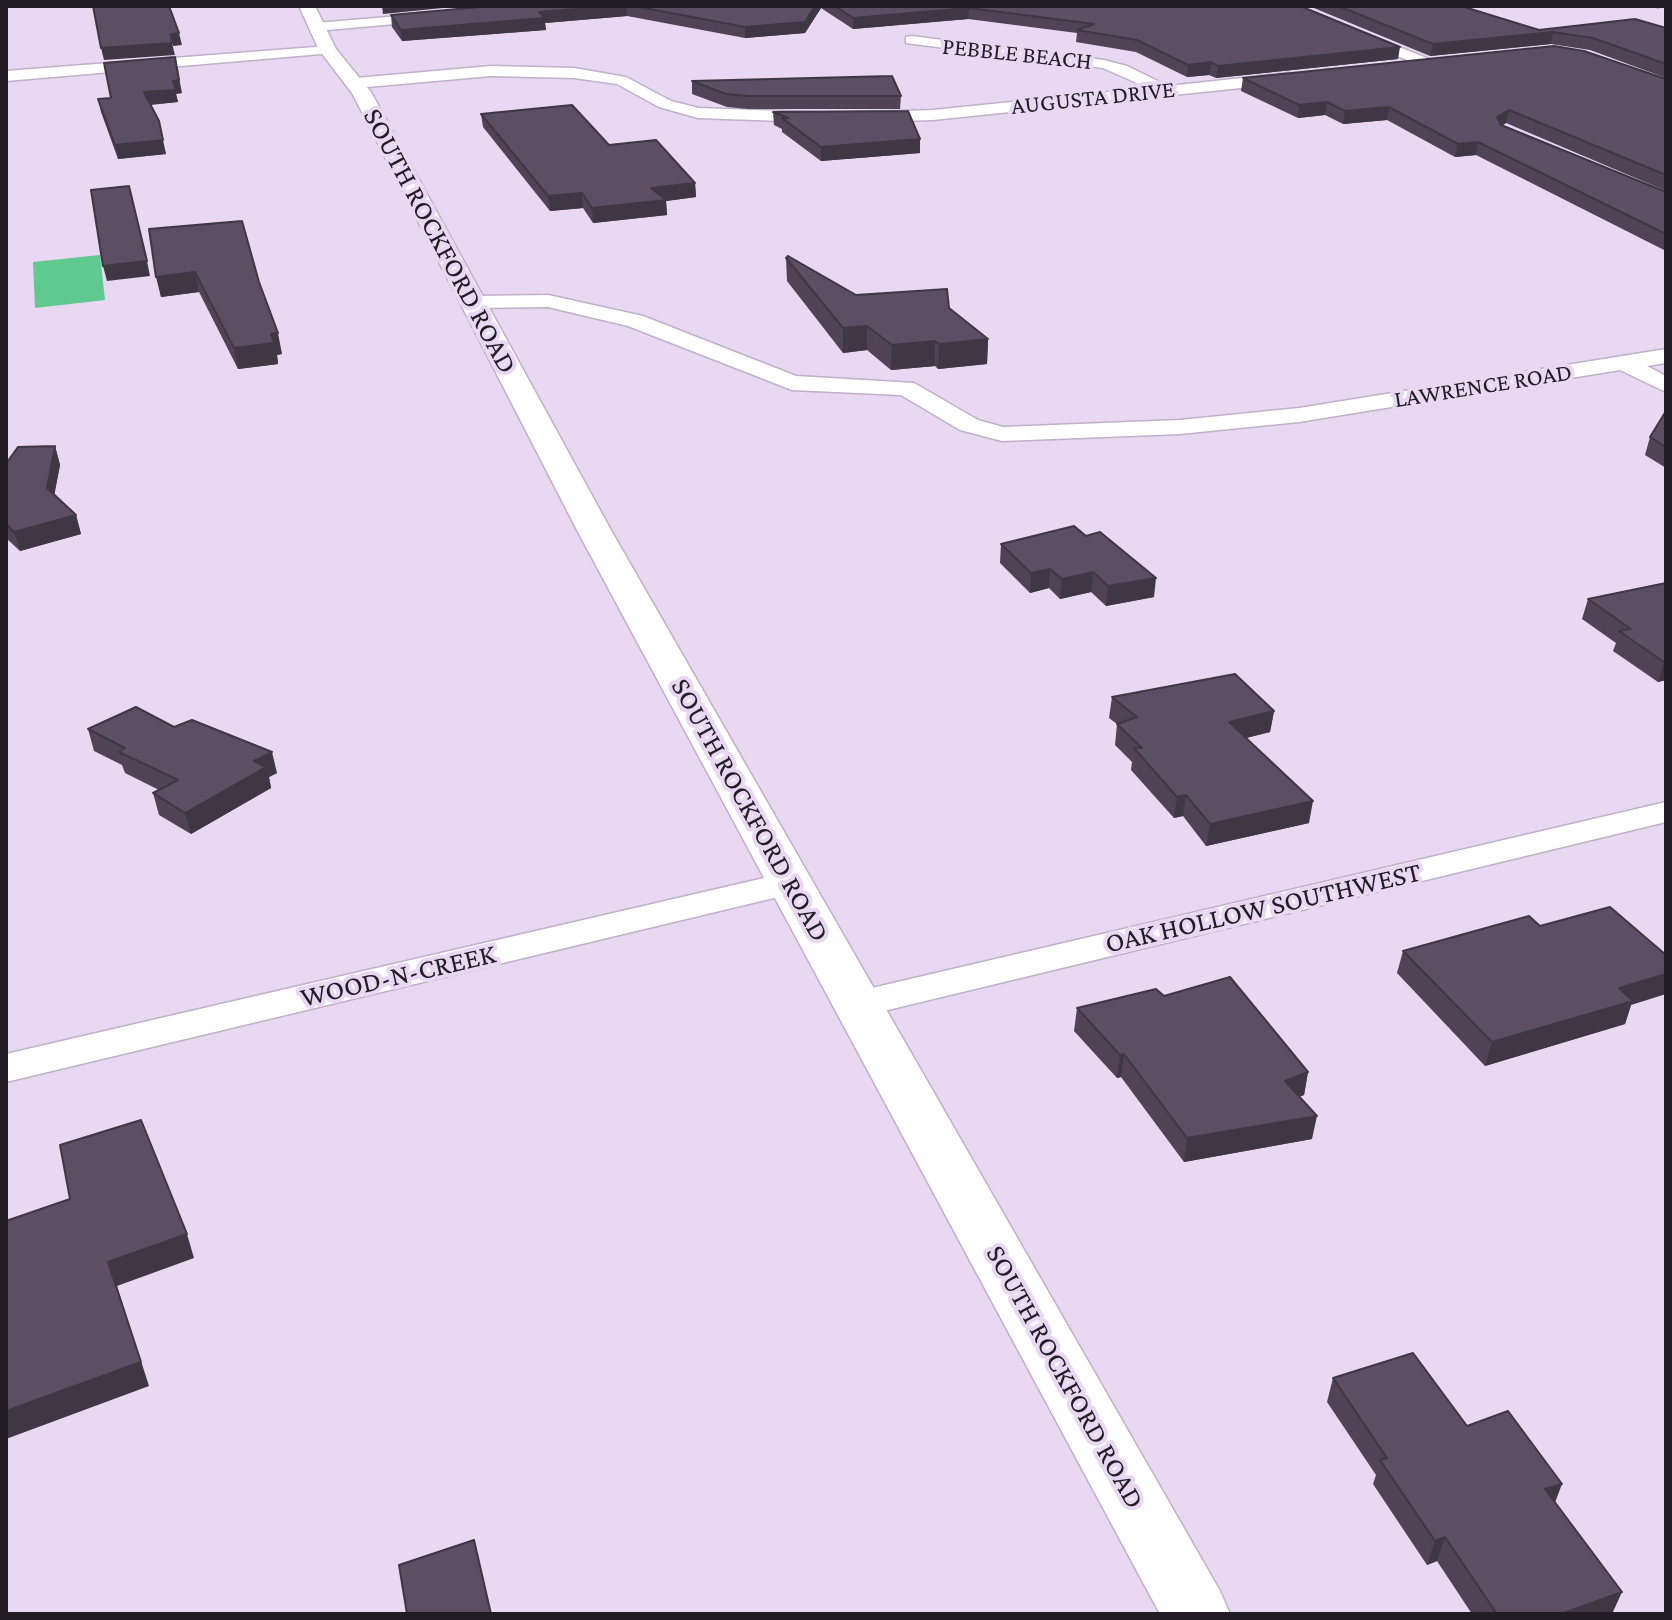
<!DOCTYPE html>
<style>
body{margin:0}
#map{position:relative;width:1672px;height:1620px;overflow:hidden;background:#e8d8f1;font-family:"Crimson Pro",serif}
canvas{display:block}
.frame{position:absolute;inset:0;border:8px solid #221c25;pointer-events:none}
</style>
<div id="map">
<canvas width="1672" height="1620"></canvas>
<div class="frame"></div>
</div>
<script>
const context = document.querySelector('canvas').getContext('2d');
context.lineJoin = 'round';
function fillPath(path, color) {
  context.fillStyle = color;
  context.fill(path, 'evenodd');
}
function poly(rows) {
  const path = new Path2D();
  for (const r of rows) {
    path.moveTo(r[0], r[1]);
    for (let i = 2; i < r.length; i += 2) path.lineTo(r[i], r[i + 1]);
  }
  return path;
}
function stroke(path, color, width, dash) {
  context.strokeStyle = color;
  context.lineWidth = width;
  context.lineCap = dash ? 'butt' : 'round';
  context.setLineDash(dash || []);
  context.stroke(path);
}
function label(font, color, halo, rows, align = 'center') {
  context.font = font + ' "Crimson Pro",serif';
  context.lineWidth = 8;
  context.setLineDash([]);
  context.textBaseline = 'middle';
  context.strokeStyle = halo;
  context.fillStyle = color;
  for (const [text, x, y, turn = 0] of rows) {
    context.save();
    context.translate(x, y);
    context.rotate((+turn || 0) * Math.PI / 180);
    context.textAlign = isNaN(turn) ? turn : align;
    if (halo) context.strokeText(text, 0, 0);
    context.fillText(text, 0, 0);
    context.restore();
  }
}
fillPath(poly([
 [100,255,105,300,35,308,33,262]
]), '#60c990');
const minor = poly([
 [435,13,442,17,440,20,316,31,309,27,316,23,435,13],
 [1359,31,1434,61,1436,64,1429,68,1424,67,1354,38,1352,35,1359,31],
 [911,36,1104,60,1127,66,1168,86,1289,73,1297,78,1289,83,933,120,838,123,698,118,659,107,617,84,574,78,491,76,356,88,348,83,356,78,491,66,574,68,626,77,671,101,699,108,838,113,933,110,1148,88,1103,68,906,43,906,37,911,36],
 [328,46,335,50,333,53,6,81,6,71,328,46],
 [548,295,643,316,796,376,914,383,978,420,1003,427,1180,420,1299,408,1666,349,1666,363,1647,366,1666,376,1666,392,1620,370,1299,422,1180,434,1002,441,960,430,901,395,792,390,628,326,548,307,473,308,463,302,473,296,548,295],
 [1666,802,1666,822,859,1017,845,1013,840,1004,845,995,859,991,1666,802],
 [790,872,803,875,808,883,803,891,6,1082,6,1054,790,872]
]);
const tertiary = poly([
 [299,6,315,6,336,49,371,92,612,532,1220,1591,1230,1614,1160,1614,578,532,352,93,319,50,299,6]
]);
stroke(minor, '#c0b0c8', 3);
stroke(tertiary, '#c0b0c8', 3);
fillPath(minor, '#fff');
fillPath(tertiary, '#fff');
stroke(poly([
 [1653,6,1666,8]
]), '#564e5b', 3, [6, 6]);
fillPath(poly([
 [491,6,1300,6,1398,59,1216,78,1209,75,1187,77,1136,52,1076,42,1077,33,968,19,853,29,821,8,805,33,745,38,627,16,545,23,546,30,402,41,392,27,391,15],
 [1309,6,1461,6,1539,30,1666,28,1666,78,1590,50,1551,44,1430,56],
 [1243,78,1666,79,1666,191,1506,123,1503,125,1666,192,1666,251,1476,155,1455,157,1387,120,1343,124,1325,115,1298,118,1241,91],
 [692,80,901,96,900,109,748,109,727,107,692,94],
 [182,93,176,94,178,102,150,105,166,154,118,159,101,112,98,99],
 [773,112,920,139,920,153,821,161,782,132,782,129,774,125],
 [481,114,609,145,695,183,696,197,666,201,667,215,593,223,583,208,550,211,483,127],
 [149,229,259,282,282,354,277,355,278,364,238,369,199,292,161,297],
 [786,258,856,295,949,308,988,339,987,364,938,369,935,366,891,370,867,350,843,353,787,281],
 [1666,412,1666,468,1645,455,1650,437],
 [55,446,60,465,54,495,76,515,81,534,20,551,6,538,6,461],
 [1074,526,1154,597,1106,606,1091,592,1060,599,1049,588,1030,593,1000,563,1001,544],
 [1666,583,1666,680,1658,682,1613,651,1616,643,1582,619,1588,599],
 [1112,697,1274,711,1270,732,1246,738,1309,823,1206,846,1183,816,1174,818,1131,770,1132,762,1115,745,1117,724,1109,718],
 [174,727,277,773,269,777,271,788,191,834,159,815,153,793,159,790,125,773,122,765,94,751,88,729],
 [1540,926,1631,1005,1625,1024,1485,1066,1397,973,1403,951],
 [1077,1008,1308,1072,1304,1095,1299,1097,1312,1139,1184,1162,1121,1077,1117,1078,1074,1031],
 [1333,1378,1467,1426,1555,1502,1612,1614,1472,1614,1437,1561,1427,1565,1373,1484,1376,1475,1327,1402]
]), '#4f4355');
fillPath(poly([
 [382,6,463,6,383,14],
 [610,6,626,6,627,16,545,23,546,30,402,41,401,30,539,12],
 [815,6,821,6,821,8,805,33,745,38,745,27],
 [969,8,968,19,853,29,853,18],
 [1553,32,1551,44,1430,56,1433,44],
 [179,33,182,45,173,46,171,34],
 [172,43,175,55,104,60,101,48],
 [1400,47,1398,59,1216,78,1218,66],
 [175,57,182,93,176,94,178,102,146,105,144,92,173,81],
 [1211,62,1209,75,1187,77,1188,65],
 [1327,102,1325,115,1298,118,1299,105],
 [1389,107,1387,120,1343,124,1345,111],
 [1509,110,1506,123,1494,130,1497,117],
 [920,139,920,153,821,161,821,147],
 [163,140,166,154,118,159,115,145],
 [1478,142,1476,155,1455,157,1458,144],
 [695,183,696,197,666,201,667,215,593,223,592,208,651,188],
 [582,193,583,208,550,211,548,196],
 [147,261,150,276,107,281,103,266],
 [195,272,199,292,161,297,156,277],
 [867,326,867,350,843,353,843,328],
 [278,333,282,354,277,355,278,364,238,369,234,348,271,334],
 [988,339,987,364,938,369,939,344],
 [935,341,935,366,891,370,892,345],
 [55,446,60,465,52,507,47,488],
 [76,515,81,534,20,551,14,532],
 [1050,569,1049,588,1030,593,1031,573],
 [1093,572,1091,592,1060,599,1062,579],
 [1156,578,1154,597,1106,606,1108,586],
 [1666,661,1666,680,1658,682,1664,662],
 [1274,711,1270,732,1226,743,1229,722],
 [272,752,277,773,269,777,271,788,191,834,185,813,254,761],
 [1186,795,1183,816,1174,818,1177,797],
 [1313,801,1309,823,1206,846,1210,824],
 [1666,974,1666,994,1631,1005,1625,1024,1485,1066,1492,1042,1619,988],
 [1124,1054,1121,1077,1117,1078,1120,1055],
 [1308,1072,1304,1095,1280,1104,1285,1081],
 [1317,1116,1312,1139,1184,1162,1187,1138],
 [187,1234,194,1258,117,1286,149,1386,6,1439,6,1411,108,1262],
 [1562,1484,1553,1508,1545,1489],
 [1445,1537,1437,1561,1427,1565,1435,1541],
 [1622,1592,1612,1614,1561,1614]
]), '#403745');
const building = poly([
 [93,6,169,6,179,33,171,34,172,43,101,48,93,6],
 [491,6,610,6,539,12,545,18,401,30,391,15,491,6],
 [634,6,815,6,805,22,745,27,634,6],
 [835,6,1300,6,1400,47,1218,66,1211,62,1188,65,1137,40,1077,30,1094,24,969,8,853,18,835,6],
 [1338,6,1461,6,1539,30,1635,19,1666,28,1666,64,1593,38,1553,32,1433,44,1338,6],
 [1554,46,1584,51,1666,79,1666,175,1509,110,1497,117,1501,125,1666,192,1666,234,1478,142,1458,144,1389,107,1345,111,1327,102,1299,105,1243,78,1554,46],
 [175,57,179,80,173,81,176,90,144,92,159,121,163,140,115,145,98,99,111,98,104,63,175,57],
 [892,76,901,96,748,96,726,94,692,81,892,76],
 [572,105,609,145,656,140,695,183,651,188,666,200,592,208,582,193,548,196,481,114,572,105],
 [908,111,920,139,821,147,782,118,789,118,773,112,908,111],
 [129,186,147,261,103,266,91,190,129,186],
 [242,221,259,282,278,333,271,334,274,343,234,348,195,272,156,277,149,229,242,221],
 [788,256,856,295,947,289,949,308,988,339,939,344,935,341,892,345,867,326,843,328,786,258,788,256],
 [1666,411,1666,447,1650,437,1666,411],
 [55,446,47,488,76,515,14,532,6,524,6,461,8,461,18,447,55,446],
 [1074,526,1086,536,1100,532,1156,578,1108,586,1093,572,1062,579,1050,569,1031,573,1001,544,1074,526],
 [1666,583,1666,661,1664,662,1619,631,1631,629,1588,599,1666,583],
 [1235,674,1274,711,1229,722,1313,801,1210,824,1186,795,1177,797,1134,748,1142,748,1117,724,1137,717,1112,697,1235,674],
 [136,707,174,727,192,720,272,752,254,761,266,767,185,813,153,793,178,780,119,752,125,748,88,729,136,707],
 [1610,907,1666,955,1666,974,1619,988,1633,1001,1492,1042,1403,951,1529,916,1540,926,1610,907],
 [1230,977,1308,1072,1285,1081,1317,1116,1187,1138,1124,1054,1120,1055,1077,1008,1156,989,1164,996,1230,977],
 [141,1120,187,1234,108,1262,141,1362,6,1411,6,1221,70,1199,60,1145,141,1120],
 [1413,1353,1467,1426,1508,1411,1562,1484,1545,1489,1622,1592,1561,1614,1497,1614,1445,1537,1435,1541,1380,1460,1387,1458,1333,1378,1413,1353],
 [474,1540,491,1614,407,1614,399,1565,474,1540]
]);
fillPath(building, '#5c4e63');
stroke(building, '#403745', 2);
label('24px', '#221c25', '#e8d8f1', [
 ["PEBBLE BEACH",1017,54,6],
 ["AUGUSTA DRIVE",1093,98,-6],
 ["LAWRENCE ROAD",1483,386,-9]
]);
label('28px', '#221c25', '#e8d8f1', [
 ["SOUTH ROCKFORD ROAD",440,241,62],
 ["SOUTH ROCKFORD ROAD",750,810,61],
 ["OAK HOLLOW SOUTHWEST",1263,908,-13],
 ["WOOD-N-CREEK",398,976,-13],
 ["SOUTH ROCKFORD ROAD",1065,1377,61]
]);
</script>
